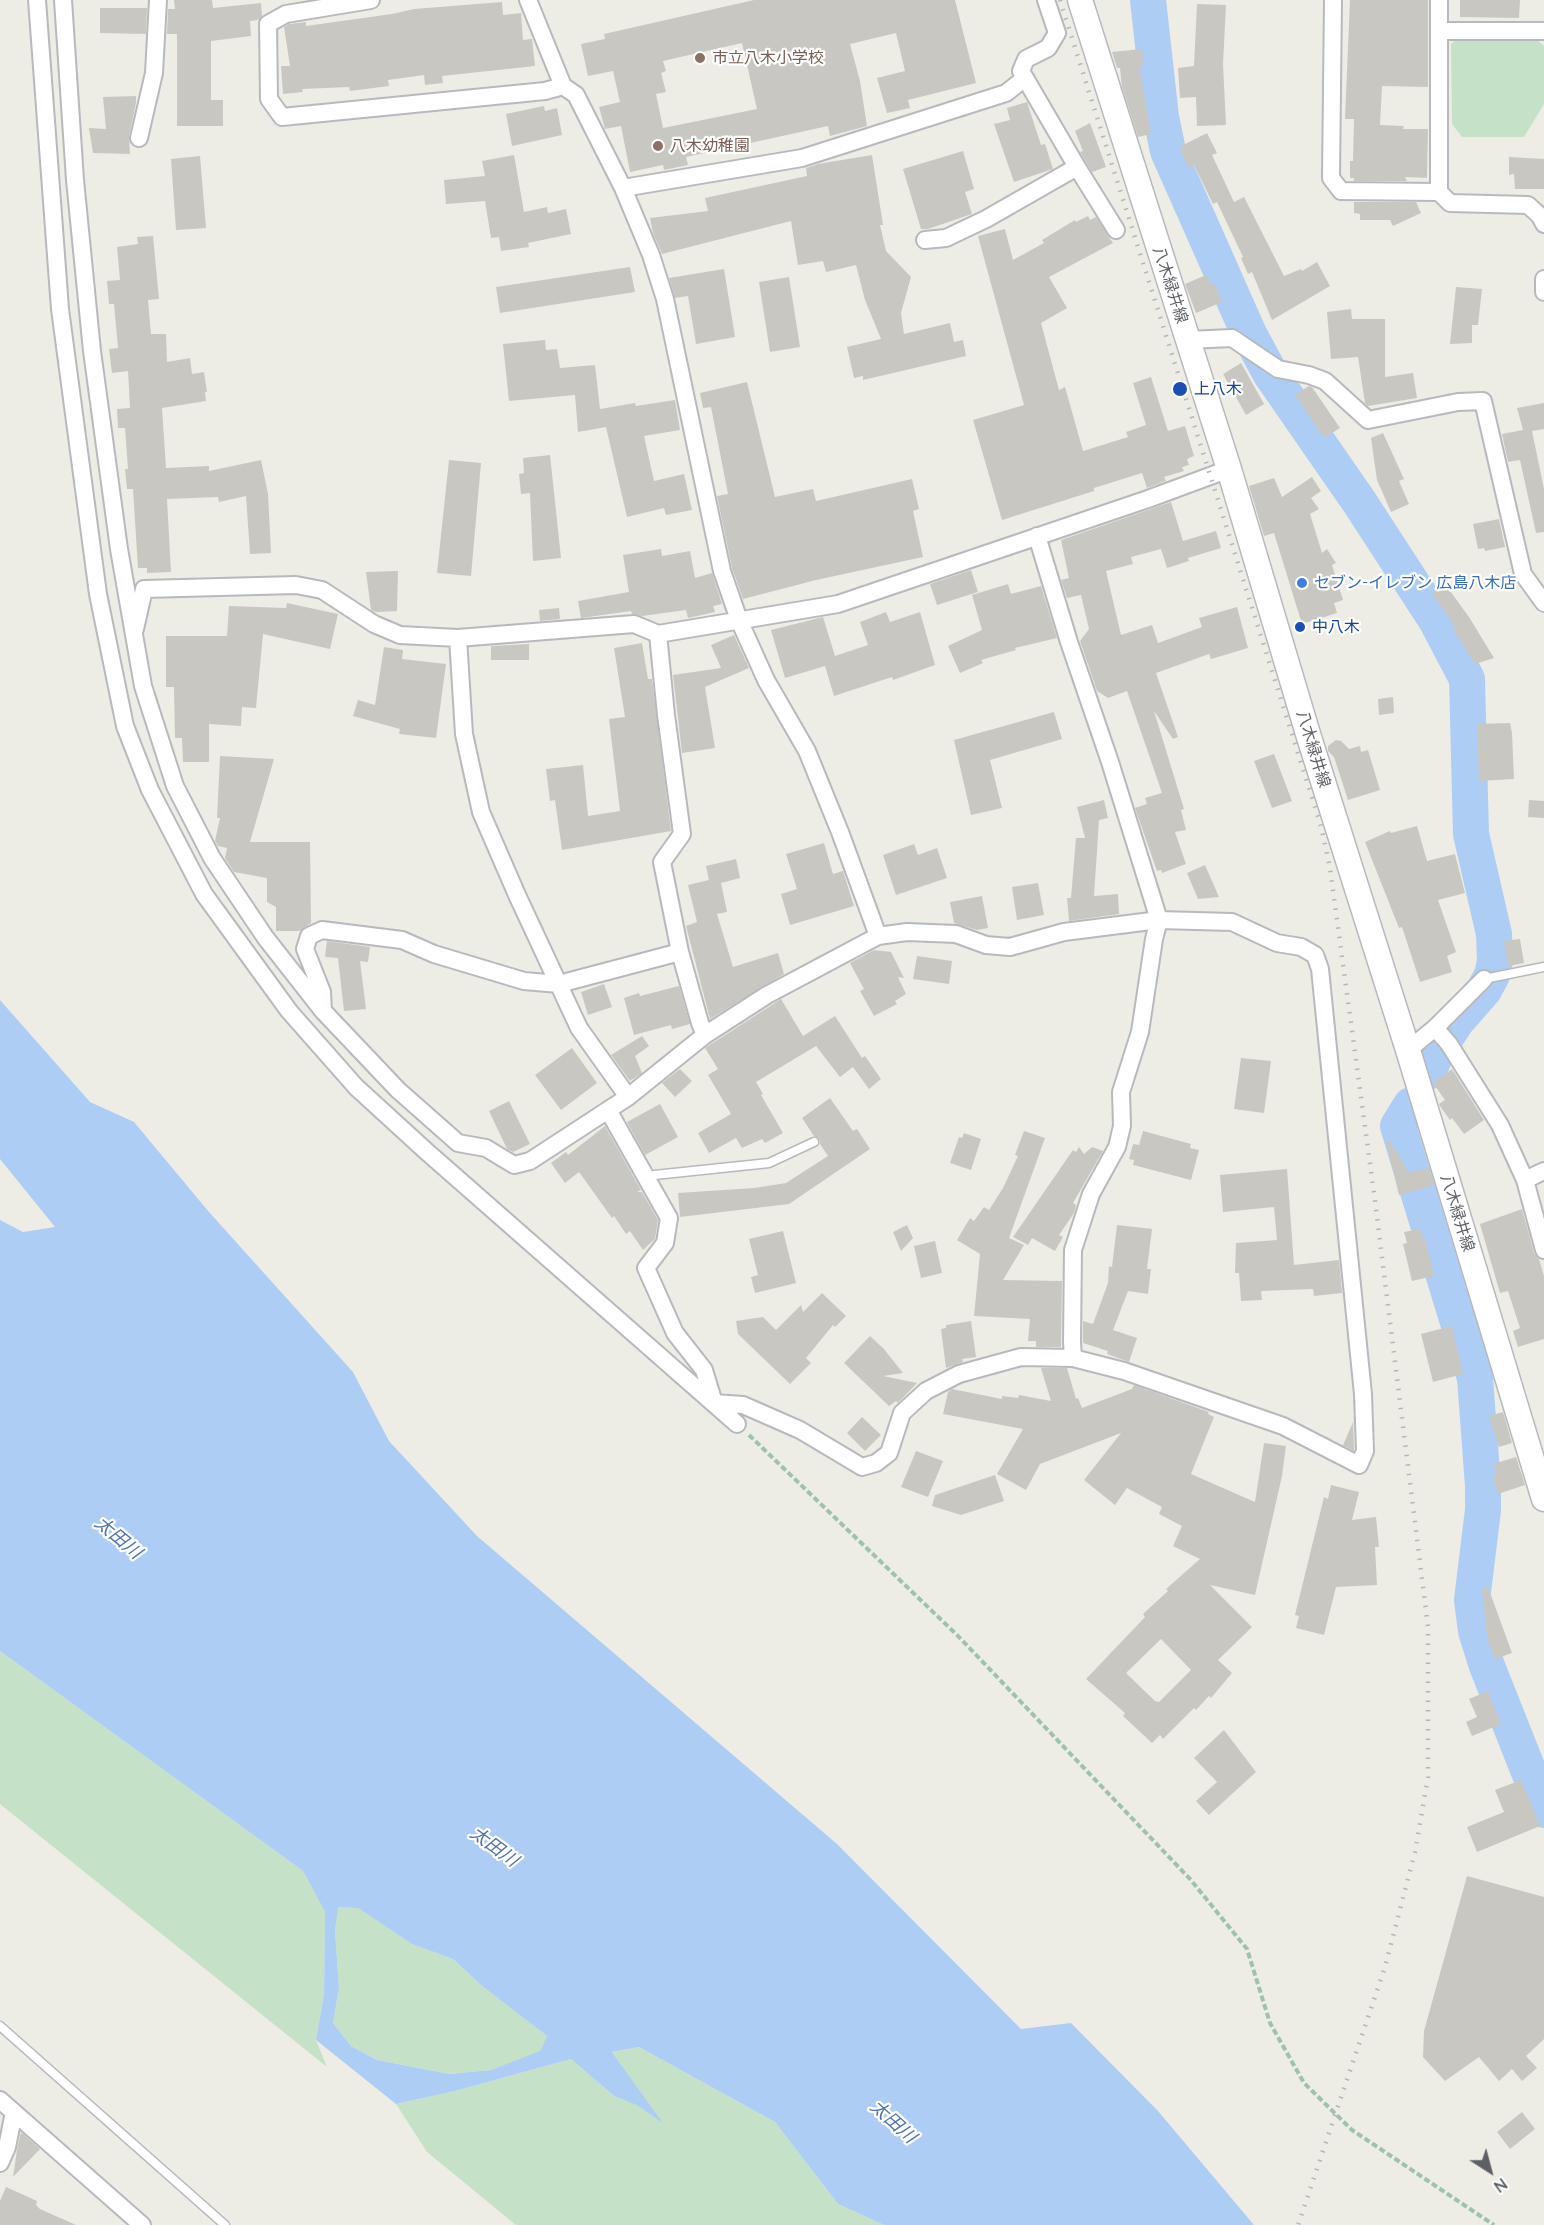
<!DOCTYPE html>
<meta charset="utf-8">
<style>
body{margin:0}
#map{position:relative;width:1544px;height:2225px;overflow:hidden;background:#edede5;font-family:Quicksand,sans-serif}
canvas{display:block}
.north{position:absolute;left:1460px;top:2141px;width:60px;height:60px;-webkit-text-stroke:4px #fff;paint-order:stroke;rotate:144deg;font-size:16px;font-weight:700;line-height:24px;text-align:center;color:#5d5f64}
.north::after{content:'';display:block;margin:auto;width:21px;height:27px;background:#5d5f64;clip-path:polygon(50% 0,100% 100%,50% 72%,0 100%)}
</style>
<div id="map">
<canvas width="1544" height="2225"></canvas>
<div class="north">N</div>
</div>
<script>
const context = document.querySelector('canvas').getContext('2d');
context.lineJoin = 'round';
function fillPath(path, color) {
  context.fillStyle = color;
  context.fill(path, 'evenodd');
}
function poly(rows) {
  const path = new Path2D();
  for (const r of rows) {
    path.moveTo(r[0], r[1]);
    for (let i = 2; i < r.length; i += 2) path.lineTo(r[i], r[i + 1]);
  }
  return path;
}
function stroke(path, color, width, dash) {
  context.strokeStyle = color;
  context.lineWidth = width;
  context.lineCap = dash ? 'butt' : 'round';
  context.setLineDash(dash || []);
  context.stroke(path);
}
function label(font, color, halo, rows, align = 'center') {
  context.font = font + ' Quicksand,"Noto Sans JP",sans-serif';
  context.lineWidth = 4.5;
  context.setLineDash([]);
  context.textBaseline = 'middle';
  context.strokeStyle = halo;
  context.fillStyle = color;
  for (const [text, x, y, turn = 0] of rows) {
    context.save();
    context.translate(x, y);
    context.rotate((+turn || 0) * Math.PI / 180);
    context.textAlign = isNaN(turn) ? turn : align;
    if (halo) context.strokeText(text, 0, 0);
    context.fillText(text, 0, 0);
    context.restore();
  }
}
fillPath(poly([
 [1460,36,1535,38,1544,46,1544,104,1524,137,1462,137,1452,124,1451,44],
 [0,1651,303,1871,325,1912,324,1994,316,2040,327,2067,0,1804],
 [337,1907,358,1908,412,1944,453,1959,482,1986,547,2036,540,2052,491,2070,449,2074,377,2060,351,2046,333,2023,339,1988,335,1931],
 [639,2047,775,2122,838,2204,884,2225,516,2225,427,2152,396,2104,455,2091,571,2059,614,2096,637,2104,662,2122,612,2052]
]), '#c5e2c8');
fillPath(poly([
 [0,1000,90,1102,134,1122,209,1212,353,1372,389,1441,477,1536,837,1844,1021,2029,1071,2023,1158,2111,1254,2225,884,2225,838,2204,775,2122,639,2047,612,2052,663,2123,637,2105,614,2096,571,2059,455,2091,396,2104,316,2040,324,1994,325,1912,303,1871,0,1651,0,1220,23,1232,55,1227,0,1159],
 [338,1907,358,1908,412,1944,453,1959,482,1986,547,2036,540,2051,491,2070,449,2074,377,2060,351,2046,333,2023,339,1988,335,1931]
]), '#aecdf5');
stroke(poly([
 [1148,0,1161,117,1168,151,1249,334,1270,373,1360,503,1436,620,1467,679,1471,834,1494,934,1495,961,1492,975,1484,990,1456,1022,1438,1050,1428,1072],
 [1411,1105,1398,1126,1475,1378,1483,1486,1483,1510,1472,1600,1476,1631,1487,1666,1544,1810]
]), '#aecdf5', 36);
fillPath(poly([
 [174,0,212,0,213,8,261,3,262,16,258,20,250,21,251,36,211,41,211,100,223,100,223,126,177,126,177,34,167,34,168,9,175,9],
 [754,0,955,0,976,83,908,100,910,108,887,113,877,78,905,71,896,33,850,44,860,81,867,126,830,136,828,126,686,157,688,165,664,170,663,165,630,172,621,126,605,129,599,107,620,102,613,71,588,76,581,44,605,39,604,34],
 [742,43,757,109,663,128,656,94,666,92,661,73,666,71,663,61],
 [1350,0,1428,0,1428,87,1382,86,1380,125,1404,126,1403,129,1428,129,1427,178,1405,177,1407,181,1354,181,1354,178,1350,178,1350,161,1353,161,1354,119,1345,119],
 [1460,0,1520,0,1519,18,1460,17],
 [502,2,503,15,521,13,523,40,532,39,535,66,442,76,443,83,425,85,424,75,388,80,389,86,350,91,349,87,302,89,303,92,283,94,281,66,290,66,284,27,289,24,306,22,306,26,392,14,414,9],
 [1197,4,1226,5,1223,64,1226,125,1197,126,1196,97,1180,98,1178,68,1194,66],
 [100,8,147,8,146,34,100,33],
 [1142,49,1143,65,1139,66,1151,134,1138,137,1122,87,1120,68,1117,68,1112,52],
 [136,96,136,103,129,136,130,154,93,153,89,128,106,129,103,97],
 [1027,102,1041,145,1045,144,1053,169,1014,182,994,124,1010,120,1007,108],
 [544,106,545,111,557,108,562,135,512,146,506,114],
 [1090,123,1106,167,1092,172,1080,152,1083,151,1075,131],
 [1207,133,1217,153,1212,155,1234,202,1244,197,1284,276,1301,269,1302,271,1317,262,1330,286,1272,320,1252,272,1248,274,1241,258,1243,257,1217,202,1213,204,1194,165,1189,168,1179,147],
 [963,151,974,189,965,192,972,214,928,229,921,229,903,169],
 [514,155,524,212,547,207,548,213,566,209,571,234,528,243,529,247,501,251,499,237,491,238,485,201,446,204,444,180,485,176,482,161],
 [872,155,883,225,880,225,886,251,911,277,901,313,904,334,950,323,954,342,963,340,966,356,863,380,863,376,854,378,847,347,881,339,865,300,856,265,826,272,823,261,798,265,791,221,662,254,653,233,650,218,708,211,705,198,807,176,806,168,818,164],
 [200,156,206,228,176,230,171,159],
 [1509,157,1544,159,1544,189,1515,189,1514,174,1509,175],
 [1354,202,1416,202,1421,213,1393,226,1390,220,1360,220,1360,214,1354,213],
 [1088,216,1090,220,1096,217,1113,243,1049,277,1067,308,1041,323,1059,390,1065,387,1083,451,1128,437,1126,432,1146,425,1133,383,1151,377,1168,431,1185,426,1194,456,1187,459,1189,465,1182,467,1184,471,1164,477,1166,481,1147,488,1142,473,1094,488,1094,491,1002,520,973,420,1024,405,978,236,1005,229,1013,260,1044,243,1042,240,1075,220,1076,222],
 [153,236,159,299,148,300,151,334,166,334,167,362,190,358,192,374,204,372,207,392,205,392,206,401,162,408,166,468,209,466,209,471,261,460,268,494,271,553,250,554,246,496,219,502,218,497,167,499,171,572,147,573,147,568,138,568,133,489,127,489,125,469,128,469,125,428,118,428,117,409,130,408,128,371,112,373,109,349,118,348,114,304,109,304,107,281,120,280,117,247,138,244,137,237],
 [630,267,635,292,500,313,496,287],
 [724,269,735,337,696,344,688,296,675,298,669,278],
 [1206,275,1211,285,1215,284,1222,302,1196,313,1185,284],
 [789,277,800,347,770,352,759,282],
 [1456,287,1482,289,1478,325,1472,325,1472,343,1450,344],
 [1351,309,1352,319,1385,319,1385,377,1413,373,1417,398,1368,406,1365,403,1358,357,1331,359,1327,312],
 [545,340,546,350,557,349,560,368,595,365,600,409,635,403,636,406,675,400,680,430,644,436,654,481,684,474,692,510,666,515,664,508,627,517,606,427,578,432,575,395,509,401,503,344],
 [1241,363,1264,404,1246,415,1223,374],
 [747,382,775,497,813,489,816,501,912,479,919,509,913,511,923,557,816,580,743,599,732,568,717,496,728,494,711,407,703,408,700,393],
 [1309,386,1312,387,1340,428,1324,438,1295,395],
 [1544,403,1544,429,1532,431,1544,489,1544,532,1536,533,1520,460,1508,462,1502,434,1523,430,1517,408],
 [1383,433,1404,479,1399,481,1409,504,1391,512,1377,480,1371,438],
 [550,455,561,558,533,561,530,493,521,494,519,474,524,473,523,458],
 [449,460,481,463,471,576,437,573],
 [1312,477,1321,491,1311,498,1319,509,1310,514,1322,553,1327,549,1336,563,1332,565,1343,600,1334,603,1337,613,1302,624,1274,533,1264,536,1249,486,1274,478,1282,497],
 [1171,502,1183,541,1216,531,1221,548,1188,558,1189,561,1167,568,1161,549,1131,557,1133,564,1106,571,1121,635,1152,625,1158,643,1202,627,1199,618,1237,607,1248,648,1211,659,1209,654,1156,673,1178,737,1173,739,1154,711,1184,809,1181,810,1186,830,1175,832,1186,864,1162,873,1161,870,1157,871,1135,808,1147,804,1145,798,1162,793,1127,691,1108,698,1097,691,1080,641,1089,629,1081,595,1067,598,1061,580,1069,578,1061,540],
 [1499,519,1505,547,1485,551,1484,548,1478,549,1473,524],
 [661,549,662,556,690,551,695,578,712,573,722,604,713,606,715,612,688,618,686,610,642,616,632,614,631,611,581,618,578,601,629,592,623,555],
 [971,570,978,592,937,605,930,584],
 [398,571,397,611,376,612,371,610,366,572],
 [1008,584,1011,594,1041,586,1057,638,1015,648,1016,650,981,660,983,663,960,673,948,646,982,630,972,595],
 [1445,584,1469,617,1494,658,1475,664,1452,627,1455,626,1432,593],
 [287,603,338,614,330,649,263,634,256,708,242,707,241,726,209,724,209,762,183,762,182,738,175,738,174,687,166,687,166,636,227,636,229,606,286,608],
 [559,608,560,619,540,621,539,610],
 [886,612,890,622,920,612,935,665,893,680,892,677,834,696,825,666,785,678,771,630,823,617,835,656,868,645,860,622],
 [734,635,749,668,705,687,715,748,682,753,673,675,721,668,711,645],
 [642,643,648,679,652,679,671,831,562,850,555,800,550,801,546,769,583,765,588,816,620,811,609,719,625,717,614,648],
 [529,644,529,660,491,660,491,646],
 [384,647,403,650,402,659,446,664,436,738,399,734,400,729,353,716,358,700,375,705],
 [1393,697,1394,713,1379,715,1378,699],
 [1054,712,1062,739,990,760,1002,808,971,815,954,740],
 [1510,723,1512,733,1514,779,1479,781,1477,724],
 [1336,740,1341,741,1349,749,1360,746,1361,752,1368,750,1380,790,1348,800,1334,757,1328,751,1328,746],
 [1274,754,1292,801,1272,808,1254,761],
 [220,756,274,759,250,842,310,842,311,923,300,931,276,931,276,907,267,902,267,878,234,872,225,858,227,848,218,846,215,841,220,818,217,818],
 [1104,800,1108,818,1099,820,1094,896,1118,894,1119,914,1069,921,1067,898,1071,898,1076,838,1085,838,1077,807],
 [1529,800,1544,801,1544,818,1528,817],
 [1417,826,1427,861,1455,854,1465,893,1438,900,1456,952,1447,956,1452,972,1420,982,1402,927,1399,928,1365,842,1390,831,1391,833],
 [824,843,833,874,843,871,854,906,790,925,781,894,797,889,786,854],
 [914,844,918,855,937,848,947,878,896,895,883,855],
 [736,859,740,878,721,883,727,912,717,914,733,967,778,953,784,974,710,1019,686,926,697,922,688,885,709,880,706,866],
 [1205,865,1219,897,1198,899,1187,873],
 [1038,883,1044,915,1017,920,1012,887],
 [982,896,988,928,977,930,954,923,950,902],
 [1520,939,1524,963,1508,966,1504,941],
 [327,941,370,947,368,962,360,961,366,1009,344,1011,338,958,325,957],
 [874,950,891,952,904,978,898,977,906,994,895,1001,897,1004,874,1016,860,991,864,989,850,963],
 [917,956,952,961,949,984,913,979],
 [604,984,612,1007,588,1015,581,992],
 [679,986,690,1024,672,1029,671,1025,634,1035,624,998,639,993,640,996],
 [781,999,803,1036,835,1016,862,1058,865,1056,881,1079,869,1089,853,1067,840,1077,816,1046,756,1082,763,1094,761,1095,783,1133,765,1143,762,1139,742,1148,736,1138,709,1153,698,1133,731,1114,708,1075,718,1069,705,1048],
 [642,1036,649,1046,635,1056,642,1073,630,1081,611,1055],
 [572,1048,597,1083,561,1110,535,1075],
 [1241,1058,1271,1061,1264,1113,1234,1109],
 [680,1069,692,1081,675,1097,662,1083],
 [1452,1069,1484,1120,1464,1134,1452,1118,1450,1120,1440,1106,1439,1104,1445,1100,1433,1083],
 [830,1098,853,1131,857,1129,870,1149,789,1204,680,1217,678,1193,754,1188,786,1183,828,1156,820,1144,819,1139,814,1136,802,1118],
 [509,1101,530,1144,513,1152,507,1149,489,1111],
 [660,1104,678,1137,645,1155,627,1122],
 [605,1126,641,1190,637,1192,642,1192,658,1220,655,1239,643,1250,630,1231,626,1234,614,1216,612,1218,579,1172,565,1183,551,1163,566,1152,568,1155],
 [1024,1131,1045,1138,1009,1238,1024,1245,1003,1280,1062,1281,1061,1347,1036,1347,1036,1341,1028,1341,1030,1319,974,1316,980,1254,957,1240,970,1218,974,1221,984,1207,989,1210,1003,1188,1018,1156,1015,1155],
 [1143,1131,1191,1144,1190,1148,1199,1150,1191,1180,1133,1165,1134,1160,1129,1159,1133,1144,1139,1145],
 [964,1133,981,1139,971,1170,950,1163,959,1137,962,1138],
 [1390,1141,1409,1173,1429,1168,1434,1185,1399,1195,1386,1142],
 [1079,1147,1084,1154,1092,1147,1103,1151,1073,1203,1076,1205,1074,1213,1059,1235,1063,1237,1055,1251,1032,1238,1028,1245,1013,1237,1073,1150,1076,1152],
 [1287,1169,1294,1265,1339,1260,1342,1293,1314,1296,1313,1289,1261,1291,1262,1300,1241,1301,1239,1273,1235,1273,1236,1243,1277,1240,1274,1207,1223,1212,1220,1175],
 [1522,1209,1534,1253,1539,1259,1544,1276,1544,1339,1518,1347,1513,1331,1520,1328,1508,1291,1500,1293,1480,1224],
 [907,1225,913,1238,901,1251,893,1232],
 [1117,1225,1152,1229,1147,1269,1151,1269,1148,1294,1128,1291,1113,1330,1137,1338,1129,1362,1107,1354,1108,1351,1083,1343,1083,1321,1093,1324,1108,1283,1109,1266,1112,1267],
 [1420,1229,1423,1239,1425,1238,1434,1276,1412,1281,1403,1244,1407,1243,1404,1232],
 [783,1231,796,1283,755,1293,751,1277,758,1275,749,1239],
 [935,1241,942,1273,921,1278,914,1246],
 [822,1293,846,1316,835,1327,833,1325,806,1358,811,1363,790,1384,738,1334,736,1321,763,1317,776,1330,801,1305,803,1312],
 [971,1321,976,1357,962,1359,963,1362,946,1368,941,1329,946,1328,946,1325],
 [1452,1326,1463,1374,1433,1382,1421,1334],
 [870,1336,884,1349,903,1373,883,1376,917,1383,898,1403,896,1401,889,1406,844,1363],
 [1041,1368,1067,1368,1076,1399,1078,1398,1082,1408,1132,1389,1134,1385,1209,1412,1208,1414,1214,1417,1191,1474,1255,1502,1264,1443,1286,1446,1282,1476,1255,1595,1210,1585,1252,1627,1218,1660,1232,1673,1211,1698,1209,1696,1196,1710,1194,1708,1163,1739,1160,1735,1152,1743,1123,1716,1125,1713,1086,1679,1145,1617,1143,1614,1168,1591,1166,1589,1200,1559,1173,1546,1182,1526,1159,1514,1162,1507,1127,1488,1115,1505,1084,1480,1121,1433,1040,1464,1026,1490,997,1474,1023,1429,943,1414,948,1392,952,1389,1002,1399,1002,1396,1018,1398,1019,1395,1051,1401],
 [1161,1639,1191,1670,1159,1702,1155,1701,1126,1673],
 [1503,1412,1512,1443,1499,1447,1489,1416],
 [862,1417,881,1435,865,1451,847,1433],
 [1353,1422,1354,1449,1354,1451,1343,1445],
 [916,1451,943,1461,928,1497,901,1487],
 [1516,1457,1525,1485,1498,1494,1492,1475,1497,1474,1493,1464],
 [995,1475,1004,1501,961,1515,932,1506,935,1495],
 [1331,1485,1359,1492,1352,1520,1376,1517,1379,1547,1375,1547,1377,1585,1336,1587,1324,1635,1296,1628,1299,1616,1295,1615,1324,1497,1328,1499],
 [1488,1587,1512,1653,1495,1659,1487,1637,1482,1589],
 [1488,1691,1501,1724,1472,1736,1466,1722,1477,1717,1469,1699],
 [1224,1730,1256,1772,1209,1815,1196,1801,1217,1782,1194,1758],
 [1521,1780,1540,1826,1477,1852,1467,1827,1504,1812,1495,1790],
 [1467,1876,1544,1897,1544,2039,1526,2056,1537,2068,1522,2081,1512,2069,1499,2081,1479,2057,1445,2081,1423,2057,1424,2031],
 [1522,2112,1535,2129,1510,2149,1497,2132],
 [21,2132,40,2149,13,2177,17,2150],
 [6,2187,37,2201,36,2205,40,2209,76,2225,0,2225,0,2201]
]), '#c9c7c2');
const lane = poly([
 [1484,979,1544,967],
 [645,1176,769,1163,814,1142],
 [0,2026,225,2225]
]);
const street = poly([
 [37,0,60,309,98,594,125,726,150,790,204,894,289,1011,356,1087,426,1151,737,1424],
 [63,0,75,180,92,351,119,549,143,686,175,786,212,858,265,937,323,1011,398,1090,458,1143,486,1148,514,1165,530,1161,628,1097,705,1035,767,995,878,936,907,932,956,934,986,945,1010,947,1064,932,1159,920,1232,922,1277,943,1301,947,1315,955,1320,969,1363,1394,1365,1451,1359,1465,1283,1426,1124,1371,1073,1358,1021,1357,959,1374,926,1391,902,1413,889,1453,876,1463,862,1467,800,1430,743,1405,714,1403,704,1370,675,1333,646,1268,665,1243,669,1218,608,1110],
 [371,0,286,14,268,24,269,99,282,117,545,91,563,86],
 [528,0,563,86,576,95,623,188,651,255,665,299,722,571,739,620,766,680,807,751,840,832,878,936],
 [1046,0,1057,33,1048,48,1026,59,1021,71,1077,167,1116,230],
 [1333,0,1331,178,1341,191,1439,192],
 [1439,0,1439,192,1450,203,1528,205,1540,216,1544,224],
 [1439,31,1544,31],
 [139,138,154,73,158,0],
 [623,188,802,158,1006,93,1025,78],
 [925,240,946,238,986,219,1077,167],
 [1544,279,1544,292],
 [1187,340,1232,338,1278,369,1309,375,1325,381,1368,420,1458,402,1483,401,1523,574,1544,603],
 [1037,536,1069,642,1110,762,1159,920,1154,939,1140,1032,1121,1092,1122,1126,1117,1147,1091,1194,1073,1250,1072,1342,1073,1358],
 [135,629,144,589,296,585,322,590,374,624,400,635,458,638,634,624,658,634,838,604,1148,499,1229,469],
 [658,634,666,715,682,834,662,862,680,952,700,1023,705,1035],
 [458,638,464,734,481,812,517,895,579,1028,628,1097],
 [323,1011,322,992,305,949,309,936,322,930,402,940,434,954,524,981,559,984,680,952],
 [1435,1028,1449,1044,1500,1125,1525,1180,1544,1250],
 [1408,1050,1435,1028,1484,979],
 [1525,1180,1544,1171],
 [0,2100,142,2225],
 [0,2163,7,2147,14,2112]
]);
const secondary = poly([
 [1080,0,1229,469,1308,734,1408,1050,1544,1499]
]);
stroke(lane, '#b7b9bd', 11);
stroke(street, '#b7b9bd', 20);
stroke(secondary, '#b6b8bd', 27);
stroke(poly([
 [749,1435,957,1635,1190,1879,1247,1949,1270,2023,1304,2083,1352,2130,1494,2225]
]), '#9ec2ad', 4, [6, 3]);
stroke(lane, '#fff', 8);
stroke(street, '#fff', 16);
stroke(secondary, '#fff', 24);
stroke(poly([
 [1060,0,1321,826,1330,868,1374,1193,1428,1627,1428,1777,1415,1852,1385,1967,1298,2225]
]), '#b5b6b6', 4.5, [1.5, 8]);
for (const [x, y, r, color] of [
 [700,58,6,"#8d6e63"],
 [658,146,6,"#8d6e63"],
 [1180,389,8,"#1a4fb4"],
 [1302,583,6,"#3f7fe0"],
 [1300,627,6,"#1a4fb4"]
]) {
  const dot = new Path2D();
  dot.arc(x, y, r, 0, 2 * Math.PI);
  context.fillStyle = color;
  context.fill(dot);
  stroke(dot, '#fff', 2);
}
label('16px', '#785e54', '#fff', [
 ["市立八木小学校",712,58],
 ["八木幼稚園",670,146]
], 'left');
label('16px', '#5d5f64', '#fff', [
 ["八木緑井線",1170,285,72],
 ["八木緑井線",1313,749,73],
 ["八木緑井線",1457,1213,73]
]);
label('16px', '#164399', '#fff', [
 ["上八木",1194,389],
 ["中八木",1312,627]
], 'left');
label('16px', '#366cbe', '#fff', [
 ["セブン-イレブン 広島八木店",1314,583]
], 'left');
label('italic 18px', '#5072ae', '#fff', [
 ["太田川",118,1538,40],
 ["太田川",494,1847,36],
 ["太田川",893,2122,42]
]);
</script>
